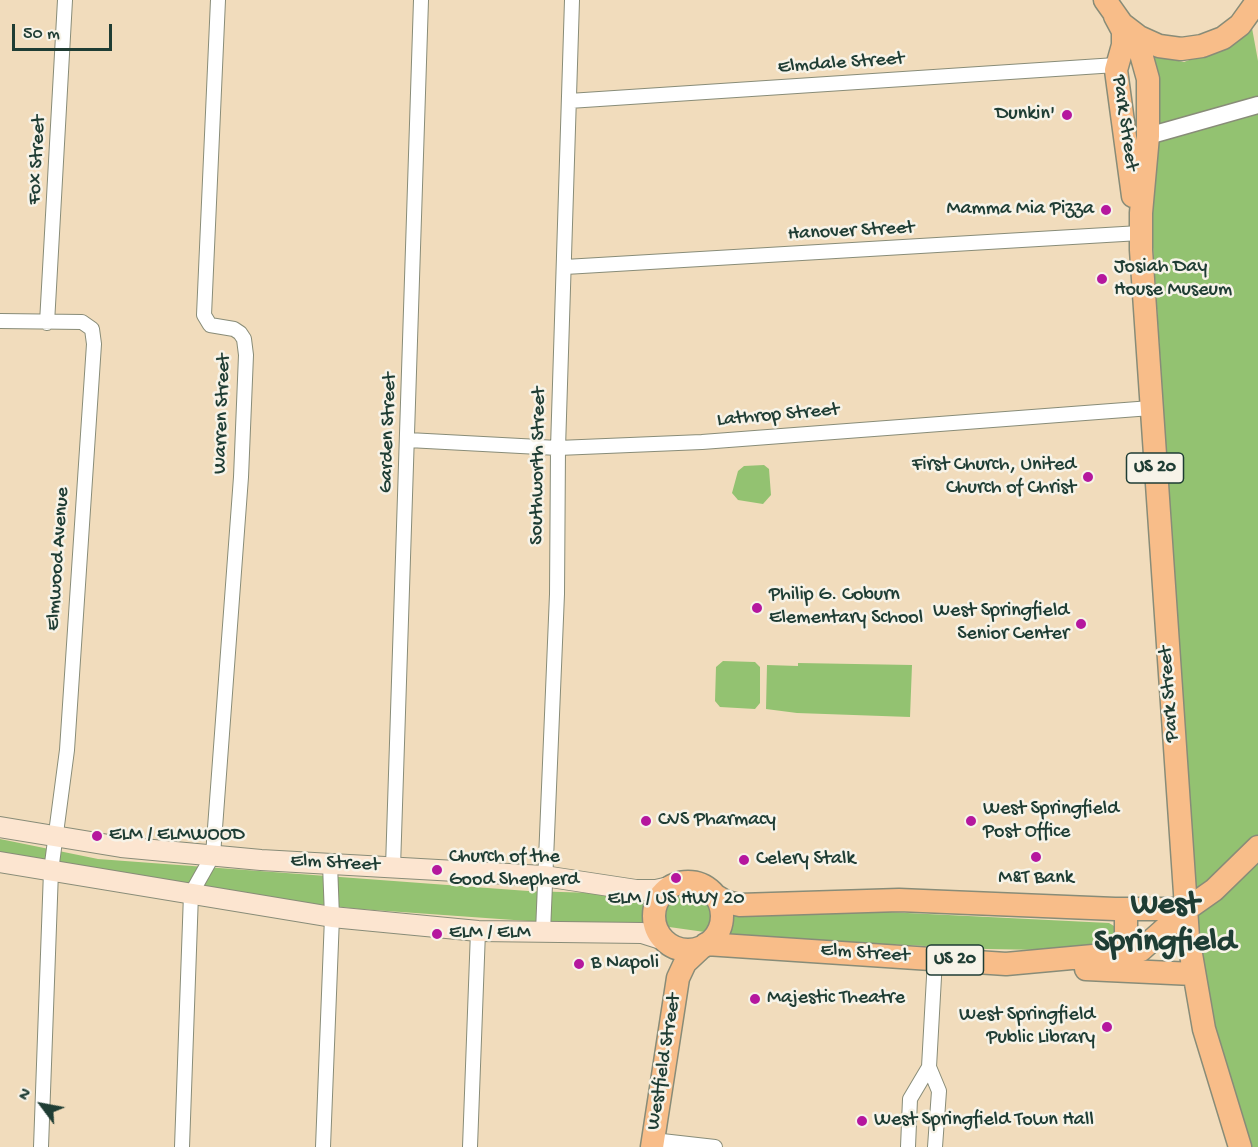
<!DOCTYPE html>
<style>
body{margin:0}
#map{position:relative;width:1258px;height:1147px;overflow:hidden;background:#f1dcbc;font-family:"Gochi Hand",sans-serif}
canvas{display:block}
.north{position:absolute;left:12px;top:1075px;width:60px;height:60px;-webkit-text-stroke:4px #f7f3e8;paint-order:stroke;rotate:302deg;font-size:16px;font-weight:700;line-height:24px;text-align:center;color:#1f3d34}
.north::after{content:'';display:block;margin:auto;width:21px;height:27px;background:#1f3d34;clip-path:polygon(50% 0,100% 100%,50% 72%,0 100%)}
.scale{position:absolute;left:12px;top:24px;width:100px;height:27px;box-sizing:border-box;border:3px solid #1f3d34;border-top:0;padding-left:8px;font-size:18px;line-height:21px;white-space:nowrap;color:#1f3d34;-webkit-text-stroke:4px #f7f3e8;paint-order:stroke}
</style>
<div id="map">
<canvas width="1258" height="1147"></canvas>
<div class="north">N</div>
<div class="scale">50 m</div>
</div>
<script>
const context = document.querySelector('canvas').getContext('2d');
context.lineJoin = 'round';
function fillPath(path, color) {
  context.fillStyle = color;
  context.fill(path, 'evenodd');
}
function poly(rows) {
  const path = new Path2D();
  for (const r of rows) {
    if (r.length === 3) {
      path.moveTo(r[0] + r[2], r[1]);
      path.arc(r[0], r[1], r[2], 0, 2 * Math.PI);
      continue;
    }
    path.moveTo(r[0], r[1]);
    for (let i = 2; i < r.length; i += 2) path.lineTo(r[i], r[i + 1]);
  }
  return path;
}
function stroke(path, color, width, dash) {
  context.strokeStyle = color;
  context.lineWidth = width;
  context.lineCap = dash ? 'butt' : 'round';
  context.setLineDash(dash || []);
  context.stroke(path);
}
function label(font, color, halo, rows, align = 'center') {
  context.font = font + ' "Gochi Hand",sans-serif';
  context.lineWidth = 5;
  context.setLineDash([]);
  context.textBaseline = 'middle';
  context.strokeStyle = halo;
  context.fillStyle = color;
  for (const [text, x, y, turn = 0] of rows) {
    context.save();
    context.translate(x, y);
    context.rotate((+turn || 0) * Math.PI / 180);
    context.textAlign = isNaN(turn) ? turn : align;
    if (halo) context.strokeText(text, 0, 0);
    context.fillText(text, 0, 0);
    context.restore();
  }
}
fillPath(poly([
 [1252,28,1258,61,1258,1147,1251,1147,1219,1047,1198,937,1150,201,1149,55,1184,62,1226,46],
 [764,465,769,469,771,495,763,504,738,500,732,493,738,471,744,466],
 [723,661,755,662,760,667,760,703,755,709,720,707,715,701,716,667],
 [798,663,912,665,910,717,797,713,766,709,767,665,798,666],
 [0,839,98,859,528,891,661,895,827,909,1109,923,1119,929,1115,944,1044,950,987,949,740,937,655,925,528,921,359,909,264,898,186,883,36,860,0,852]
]), '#93c271');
const minor = poly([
 [569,101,1116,65],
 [565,267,1140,233],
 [0,321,82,322,92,329,94,344,67,750,51,871,41,1147],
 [47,323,65,0],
 [408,440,558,448,702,442,1151,408],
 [393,867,421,0],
 [543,932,557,594,558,448,572,0],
 [929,1067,939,1091,935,1147],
 [653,1140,715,1147],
 [182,1147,191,894,213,855,241,477,246,355,244,339,240,333,234,329,210,325,204,315,218,0],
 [323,1147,332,917,330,864],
 [470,1147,478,931],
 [908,1147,910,1099,929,1067,935,959]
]);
const tertiary = poly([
 [1148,136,1258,105]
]);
const secondary = poly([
 [0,827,121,847,261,860,544,876,636,890,656,890,669,887],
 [0,862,332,917,478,931,642,933,664,940]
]);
const primary = poly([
 [1105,0,1122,24,1139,37,1159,46,1181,49,1202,46,1223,38,1240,25,1258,0],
 [1115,16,1123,31,1123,45,1116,70,1133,196],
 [1130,31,1138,43,1148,79,1148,136,1141,213,1141,250,1188,937,1204,1029,1240,1147],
 [688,916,34],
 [716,896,726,902,740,905,899,900,1115,909,1187,909],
 [706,944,1006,964,1126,953,1141,950,1187,909,1214,890,1258,847],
 [1126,953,1126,910],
 [1086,969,1193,974],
 [652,1147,678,978,685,963,701,948]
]);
stroke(minor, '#888c78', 16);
stroke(tertiary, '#888c78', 19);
stroke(secondary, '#888c78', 22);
stroke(primary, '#888c78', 25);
stroke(minor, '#fff', 14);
stroke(tertiary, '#fff', 16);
stroke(secondary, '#fce5d0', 20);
stroke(primary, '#f8bd89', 22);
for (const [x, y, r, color] of [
 [1067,115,6,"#b5179e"],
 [1106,210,6,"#b5179e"],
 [1102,279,6,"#b5179e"],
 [1088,477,6,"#b5179e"],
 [757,608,6,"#b5179e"],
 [1081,624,6,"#b5179e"],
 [646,821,6,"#b5179e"],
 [971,821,6,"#b5179e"],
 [97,836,6,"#b5179e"],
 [1036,857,6,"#b5179e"],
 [744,860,6,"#b5179e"],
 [437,870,6,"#b5179e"],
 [676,878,6,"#b5179e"],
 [437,934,6,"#b5179e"],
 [579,964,6,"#b5179e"],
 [755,999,6,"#b5179e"],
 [1107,1027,6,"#b5179e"],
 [862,1121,6,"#b5179e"]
]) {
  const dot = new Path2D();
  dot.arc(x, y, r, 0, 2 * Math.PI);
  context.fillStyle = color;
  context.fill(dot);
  stroke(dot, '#f7f3e8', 2);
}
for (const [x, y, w] of [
 [1155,468,57],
 [955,960,57]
]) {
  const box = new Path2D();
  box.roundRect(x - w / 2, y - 15, w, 30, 4.5);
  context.fillStyle = '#f7f3e8';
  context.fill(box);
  stroke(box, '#1f3d34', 1.5);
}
label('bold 18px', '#1f3d34', null, [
 ["US 20",1155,468],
 ["US 20",955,960]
]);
label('20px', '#1f3d34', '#f7f3e8', [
 ["Elmdale Street",841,64,-4],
 ["Park Street",1124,123,82],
 ["Fox Street",38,160,-87],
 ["Hanover Street",851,232,-3],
 ["Warren Street",223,414,-88],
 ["Lathrop Street",778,416,-5],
 ["Garden Street",389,433,-88],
 ["Southworth Street",539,466,-89],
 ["Elmwood Avenue",59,559,-86],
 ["Park Street",1170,694,-94],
 ["Elm Street",335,864,3],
 ["Elm Street",865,954,4],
 ["Westfield Street",665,1062,-81]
]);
label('20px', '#1f3d34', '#f7f3e8', [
 ["Dunkin'",1055,115,"right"],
 ["Mamma Mia Pizza",1094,210,"right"],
 ["Josiah Day",1114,268],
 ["House Museum",1114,291],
 ["First Church, United",1076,466,"right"],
 ["Church of Christ",1076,489,"right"],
 ["Philip G. Coburn",769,596],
 ["Elementary School",769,619],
 ["West Springfield",1069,612,"right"],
 ["Senior Center",1069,635,"right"],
 ["West Springfield",983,810],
 ["Post Office",983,833],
 ["CVS Pharmacy",658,821],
 ["ELM / ELMWOOD",109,836],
 ["Church of the",449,858],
 ["Good Shepherd",449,881],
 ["Celery Stalk",756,860],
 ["M&T Bank",1036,879,"center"],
 ["ELM / US HWY 20",676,900,"center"],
 ["ELM / ELM",449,934],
 ["B Napoli",591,964],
 ["Majestic Theatre",767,999],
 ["West Springfield",1095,1016,"right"],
 ["Public Library",1095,1039,"right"],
 ["West Springfield Town Hall",874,1121]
], 'left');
label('bold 32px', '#1f3d34', '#f7f3e8', [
 ["West",1165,907],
 ["Springfield",1165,944]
]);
</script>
